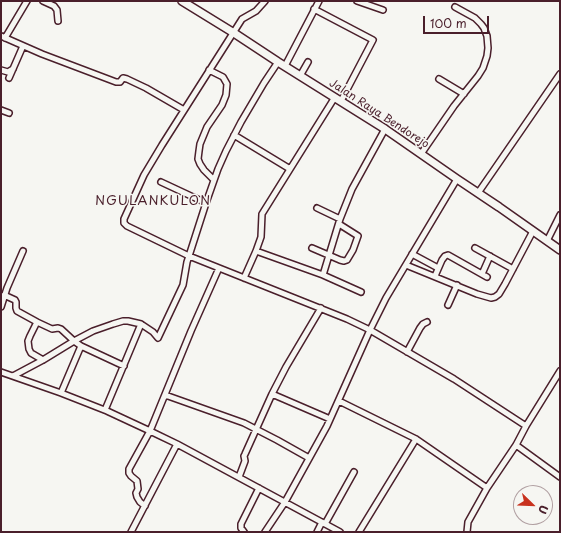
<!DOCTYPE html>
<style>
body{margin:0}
#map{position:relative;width:561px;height:533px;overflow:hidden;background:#f6f6f2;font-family:"Playpen Sans",sans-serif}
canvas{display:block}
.frame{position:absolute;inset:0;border:2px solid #4a1f2b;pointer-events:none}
.north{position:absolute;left:513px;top:485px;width:40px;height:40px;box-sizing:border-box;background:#f6f6f2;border:1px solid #b1a0a2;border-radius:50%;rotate:113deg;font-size:11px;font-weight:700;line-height:16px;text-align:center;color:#4a1f2b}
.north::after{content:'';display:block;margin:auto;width:14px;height:18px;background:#c8321e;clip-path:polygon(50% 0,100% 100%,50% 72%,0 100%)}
.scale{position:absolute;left:423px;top:16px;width:66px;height:18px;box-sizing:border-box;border:2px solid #4a1f2b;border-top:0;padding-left:5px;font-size:12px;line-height:14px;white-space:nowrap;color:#4a1f2b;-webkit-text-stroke:3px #f6f6f2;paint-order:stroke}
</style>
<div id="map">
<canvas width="561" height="533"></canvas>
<div class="frame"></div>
<div class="north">U</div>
<div class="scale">100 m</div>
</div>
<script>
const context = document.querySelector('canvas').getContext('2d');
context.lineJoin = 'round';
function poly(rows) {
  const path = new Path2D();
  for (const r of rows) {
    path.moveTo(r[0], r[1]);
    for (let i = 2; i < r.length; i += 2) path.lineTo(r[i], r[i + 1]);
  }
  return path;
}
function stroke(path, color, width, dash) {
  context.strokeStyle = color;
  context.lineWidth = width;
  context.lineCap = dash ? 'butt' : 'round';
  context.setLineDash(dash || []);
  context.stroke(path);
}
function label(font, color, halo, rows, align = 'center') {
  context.font = font + ' "Playpen Sans",sans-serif';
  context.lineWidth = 3;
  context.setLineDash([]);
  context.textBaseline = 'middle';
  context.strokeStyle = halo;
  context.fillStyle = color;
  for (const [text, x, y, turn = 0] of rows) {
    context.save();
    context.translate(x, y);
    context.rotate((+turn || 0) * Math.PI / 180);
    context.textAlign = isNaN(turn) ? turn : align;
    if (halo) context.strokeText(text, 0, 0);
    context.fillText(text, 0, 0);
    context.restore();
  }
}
const minor = poly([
 [43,1,54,6,57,10,58,21],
 [357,1,383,10],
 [314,9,373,40,341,101],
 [1,36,42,54,116,82,120,82,123,78,127,79,146,88,184,110],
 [5,38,27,1],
 [278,62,264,83,241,122,226,151,218,169,206,203,189,256,347,319,370,330,454,379,526,426],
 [285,66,319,1],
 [1,70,8,72,13,69],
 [209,70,223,77,227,84,226,95,222,105,207,127,200,144,199,151,198,159,200,164,204,170,214,180],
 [300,76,308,62],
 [9,78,23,46],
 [439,79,464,94],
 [1,110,9,113],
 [234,135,290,169],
 [421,154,454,106,478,76,483,68,487,56,488,48,487,36,484,28,481,24,475,18,455,7],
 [161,182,206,203],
 [478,193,560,74],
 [317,208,340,219],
 [547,241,560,215],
 [312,248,340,260,344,261,347,260,353,250,358,236,339,224],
 [475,248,513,269],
 [256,251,323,275],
 [412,254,438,268],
 [406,265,477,294,491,298,495,297,499,294,505,284,533,231],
 [482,274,490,256],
 [435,276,442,260,445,256,448,255,487,277],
 [244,278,256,251,261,237,262,214,335,97],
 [361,292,323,275,340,219,352,189,385,129],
 [4,295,15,300,16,302,16,308,17,311,37,322,30,336,28,341,29,349,31,353,43,360],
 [448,305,457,285],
 [1,307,7,288,23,251],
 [37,322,52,329,58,328,61,329,74,341,81,346,124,366],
 [407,352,420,328,423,324,427,322],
 [1,372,61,393,107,411,150,431,177,444,340,532],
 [13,376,43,360,74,341,93,331,113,324,123,321,128,321,141,324,153,332,158,338,183,285,187,262,189,256,127,226,124,223,124,219,144,175,162,145,242,19,256,11,265,1],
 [61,393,81,346],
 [272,394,330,419],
 [165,396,168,396,244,423,277,440,309,458],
 [339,401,416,439,487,488],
 [105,410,141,324],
 [516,445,560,477],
 [239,477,245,461,244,456,245,454,272,394,286,367,321,308],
 [145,506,140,502,137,497,136,493,138,489,137,481,131,476,129,473,129,469,150,431,191,331,219,268],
 [325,524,354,472],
 [131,532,177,444],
 [244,532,241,528,241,524,259,488],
 [265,532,285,502,327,426,370,330,386,298,457,179],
 [317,532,322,522],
 [359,532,416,439],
 [467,532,468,522,487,488,516,445,526,426,560,371]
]);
const secondary = poly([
 [182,1,234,33,278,62,385,129,457,179,499,207,560,250]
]);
stroke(minor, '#4a1f2b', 8);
stroke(secondary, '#4a1f2b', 10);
stroke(minor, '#f6f6f2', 5);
stroke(secondary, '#f6f6f2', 7);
label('11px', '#4a1f2b', '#f6f6f2', [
 ["Jalan Raya Bendorejo",379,114,33]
]);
context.letterSpacing = '1px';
label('13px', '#4a1f2b', '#f6f6f2', [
 ["NGULANKULON",153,201]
]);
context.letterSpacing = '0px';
</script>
